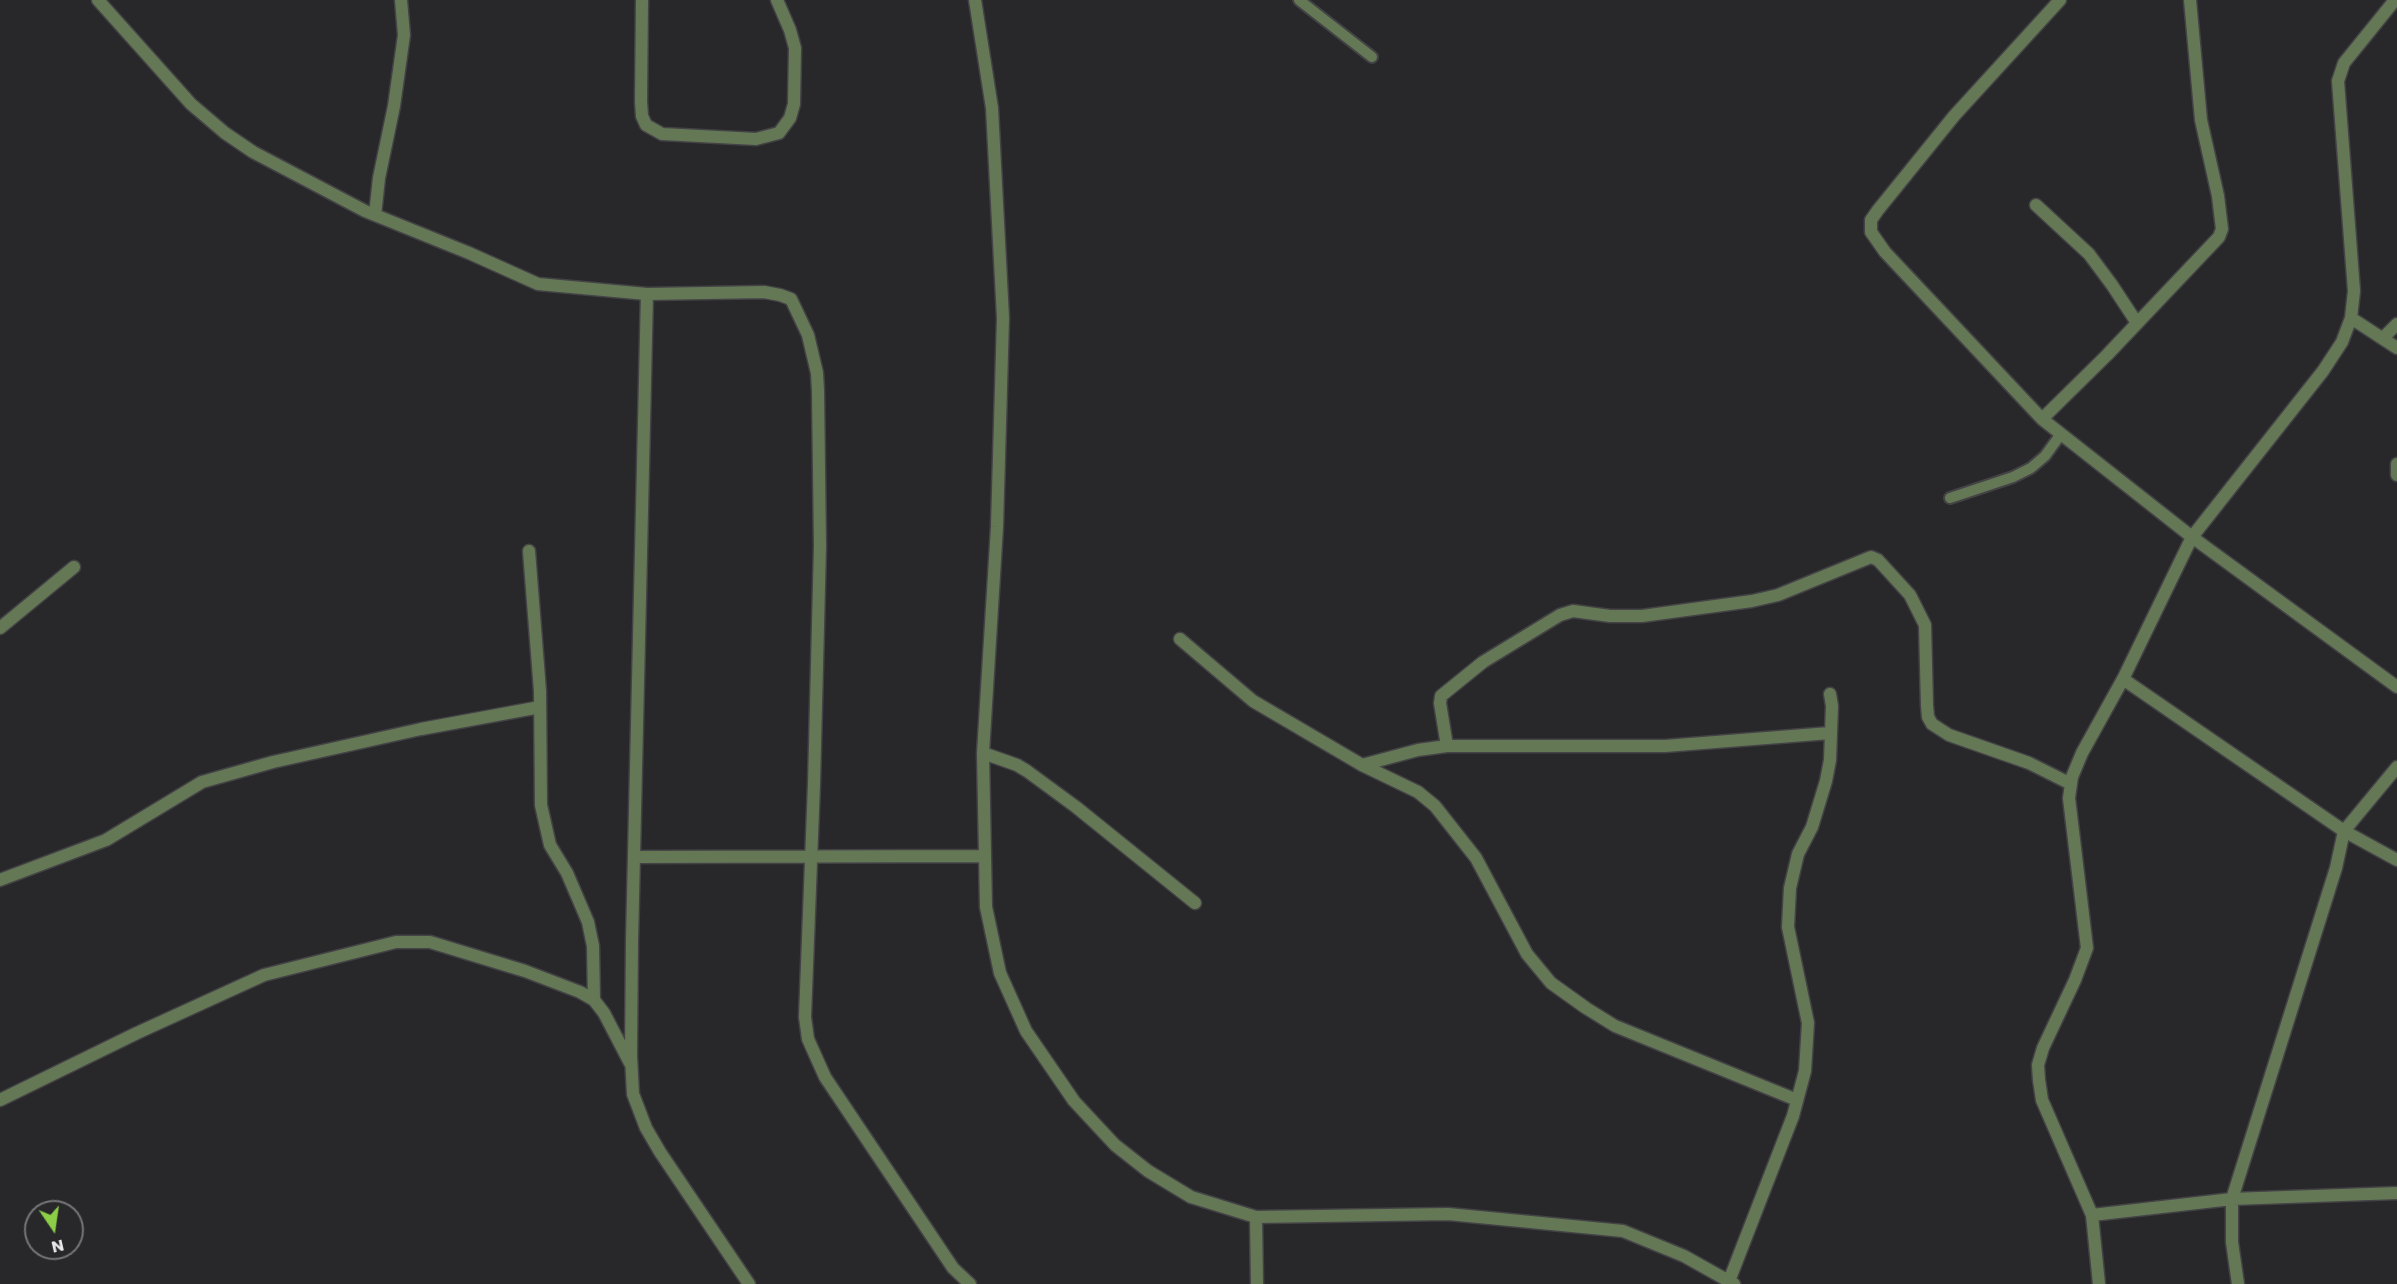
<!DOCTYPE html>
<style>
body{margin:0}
#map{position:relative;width:2397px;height:1284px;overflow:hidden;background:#28282b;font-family:Poppins,sans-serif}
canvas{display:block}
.north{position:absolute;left:24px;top:1200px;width:60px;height:60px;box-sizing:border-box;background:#28282b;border:2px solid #757578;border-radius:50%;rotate:167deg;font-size:16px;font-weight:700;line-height:24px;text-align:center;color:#e9e9eb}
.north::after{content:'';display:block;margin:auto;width:21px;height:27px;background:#8cce45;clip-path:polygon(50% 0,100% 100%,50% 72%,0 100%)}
</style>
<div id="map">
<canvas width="2397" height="1284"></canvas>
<div class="north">N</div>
</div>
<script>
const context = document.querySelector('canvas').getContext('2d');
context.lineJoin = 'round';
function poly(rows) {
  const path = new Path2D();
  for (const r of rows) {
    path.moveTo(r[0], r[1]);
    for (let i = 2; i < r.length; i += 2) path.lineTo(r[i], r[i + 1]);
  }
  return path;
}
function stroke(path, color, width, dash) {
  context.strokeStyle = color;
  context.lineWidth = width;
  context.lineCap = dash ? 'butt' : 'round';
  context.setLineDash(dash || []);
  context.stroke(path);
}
const service = poly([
 [1299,0,1372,57],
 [1950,498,2013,477,2031,468,2045,456,2061,434]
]);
const minor = poly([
 [98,0,191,104,225,133,253,152,365,211,469,253,538,284,647,294,764,292,780,295,791,299,808,335,817,373,818,391,820,546,814,784,805,1017,808,1039,825,1077,953,1268,970,1284],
 [642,0,641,102,642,116,646,125,662,134,756,139,779,133,790,118,794,104,795,48,790,30,777,0],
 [975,0,992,108,1003,318,997,527,983,753,986,907,1000,973,1026,1031,1074,1101,1115,1145,1148,1171,1191,1197,1256,1217,1448,1214,1623,1231,1684,1256,1734,1284],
 [2060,0,1954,116,1878,210,1871,220,1871,232,1885,252,2042,419,2192,537,2397,687],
 [2036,205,2089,254,2112,285,2137,323],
 [375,215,379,178,394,106,404,35,401,0],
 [647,294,632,941,631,1056,633,1094,646,1128,660,1152,749,1284],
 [2351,318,2397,348],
 [2383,338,2397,324],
 [2042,419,2107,355,2219,237,2222,229,2218,196,2201,120,2190,0],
 [2397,464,2397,475],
 [529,551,540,691,541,805,550,845,567,873,588,922,593,946,594,1000],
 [0,628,74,567],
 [1180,639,1253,701,1362,765,1418,792,1435,806,1476,858,1527,954,1551,983,1586,1008,1615,1026,1797,1100],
 [2123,679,2344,831,2397,860],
 [1447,746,1440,703,1441,696,1483,662,1560,615,1573,611,1610,616,1642,616,1752,601,1778,595,1871,557,1878,560,1910,595,1925,625,1927,705,1928,717,1932,724,1949,735,2029,763,2071,784],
 [983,753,1017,765,1027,771,1076,807,1195,903],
 [1362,765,1418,750,1447,746,1665,746,1830,733],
 [635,857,985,856],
 [0,880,106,840,202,782,273,762,421,729,540,707],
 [0,1100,137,1033,264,975,396,942,430,942,525,971,580,992,594,1000,604,1013,630,1063],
 [2092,1215,2232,1199,2397,1193],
 [1256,1217,1257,1284],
 [1729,1281,1793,1116,1805,1071,1808,1023,1788,927,1790,888,1798,854,1812,827,1826,781,1830,760,1832,706,1830,694],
 [2099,1284,2092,1215,2042,1100,2039,1080,2038,1065,2043,1048,2075,980,2087,948,2069,798,2072,777,2082,753,2123,679,2192,537,2323,371,2342,342,2351,318,2354,291,2338,81,2344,63,2395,0],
 [2238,1284,2232,1242,2232,1199,2336,868,2344,831,2397,767]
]);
stroke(service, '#434346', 14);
stroke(minor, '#434346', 15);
stroke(service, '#657856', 10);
stroke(minor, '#657856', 12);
</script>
